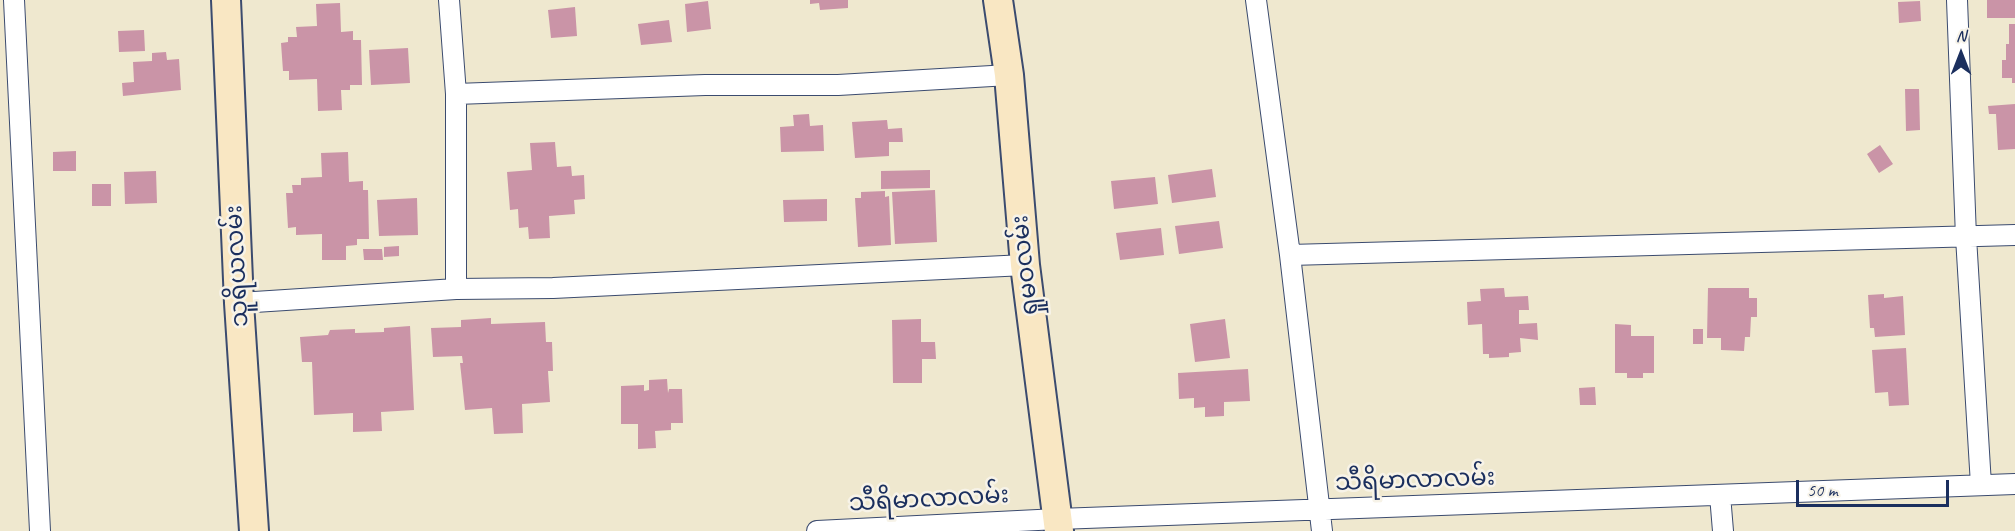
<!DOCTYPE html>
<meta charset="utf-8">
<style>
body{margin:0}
#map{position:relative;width:2015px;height:531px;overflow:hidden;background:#efe8cf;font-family:Caveat,sans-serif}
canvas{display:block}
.north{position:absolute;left:1931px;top:24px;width:60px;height:60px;-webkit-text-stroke:4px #f7f3e8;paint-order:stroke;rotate:0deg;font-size:16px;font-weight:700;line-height:24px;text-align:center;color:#1b2f5e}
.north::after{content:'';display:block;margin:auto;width:21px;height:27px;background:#1b2f5e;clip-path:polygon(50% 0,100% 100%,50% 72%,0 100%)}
.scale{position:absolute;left:1796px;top:480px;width:153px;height:27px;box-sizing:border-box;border:3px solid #1b2f5e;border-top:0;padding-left:8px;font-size:18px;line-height:21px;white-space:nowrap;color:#1b2f5e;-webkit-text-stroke:4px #f7f3e8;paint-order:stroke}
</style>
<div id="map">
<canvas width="2015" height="531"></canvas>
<div class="north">N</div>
<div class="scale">50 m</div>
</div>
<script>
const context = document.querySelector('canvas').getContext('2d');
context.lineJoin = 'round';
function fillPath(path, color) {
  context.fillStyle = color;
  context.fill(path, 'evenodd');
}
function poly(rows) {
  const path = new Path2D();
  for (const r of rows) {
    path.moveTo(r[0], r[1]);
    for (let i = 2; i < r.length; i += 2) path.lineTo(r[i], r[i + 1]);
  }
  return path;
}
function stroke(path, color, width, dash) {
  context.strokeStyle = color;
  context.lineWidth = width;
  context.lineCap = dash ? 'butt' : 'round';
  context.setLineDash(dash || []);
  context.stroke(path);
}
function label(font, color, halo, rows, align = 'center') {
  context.font = font + ' Caveat,"Noto Sans Myanmar",sans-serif';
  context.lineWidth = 5;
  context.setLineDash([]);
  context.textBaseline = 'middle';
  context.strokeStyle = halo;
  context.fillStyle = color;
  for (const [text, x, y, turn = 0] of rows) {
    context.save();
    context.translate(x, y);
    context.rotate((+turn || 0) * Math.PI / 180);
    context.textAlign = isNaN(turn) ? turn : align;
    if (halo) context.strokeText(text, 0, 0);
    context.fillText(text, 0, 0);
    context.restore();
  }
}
fillPath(poly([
 [810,0,848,0,848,8,820,10,819,3,810,4],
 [1987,0,2015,0,2015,18,1987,18],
 [708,1,711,29,687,32,685,4],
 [1920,1,1921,21,1899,23,1898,2],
 [340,3,341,32,353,31,353,40,361,40,362,85,350,85,350,90,341,90,342,110,318,111,317,79,289,80,289,71,283,71,281,43,288,42,288,37,297,37,296,27,317,26,316,4],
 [575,7,577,36,551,38,548,10],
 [669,20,672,42,641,45,638,24],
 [2009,24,2015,24,2015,83,2012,83,2012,78,2002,78,2002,60,2006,60,2006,44,2009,44],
 [144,30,145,51,119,52,118,31],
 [408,48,410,83,371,85,369,50],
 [166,52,167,60,179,59,181,90,123,96,122,83,134,82,133,62,152,61,152,53],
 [1905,89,1919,89,1920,130,1906,131],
 [2015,104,2015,149,1998,150,1996,114,1989,114,1988,106],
 [809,114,810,126,823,125,824,151,781,152,780,127,794,126,793,115],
 [887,120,888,129,902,128,903,142,889,142,889,156,855,158,852,122],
 [555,142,557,167,571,166,572,176,584,175,585,199,574,200,575,214,549,216,550,238,529,239,528,227,519,228,518,209,510,210,507,172,532,170,530,143],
 [1880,145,1893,164,1879,173,1867,154],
 [76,151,76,171,53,171,53,152],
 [348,152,349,182,363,181,363,190,368,190,369,239,357,239,357,245,346,246,346,260,322,260,322,234,296,235,296,227,288,228,286,193,293,193,292,185,301,185,301,178,322,177,321,153],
 [1212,169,1216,197,1172,203,1168,175],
 [930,170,930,188,881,189,881,171],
 [156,171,157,203,125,204,124,172],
 [1155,177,1158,204,1114,209,1111,181],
 [92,184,111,184,111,206,92,206],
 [935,190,937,242,895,244,892,192],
 [885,191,885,197,889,196,891,245,858,247,855,198,861,198,861,192],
 [417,198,418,235,379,236,377,200],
 [827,199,827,221,784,222,783,200],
 [1219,221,1223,248,1179,254,1175,226],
 [1161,228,1164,255,1120,260,1116,233],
 [399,246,399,256,384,257,384,247],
 [363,249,382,249,383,260,364,260],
 [1504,288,1505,297,1528,296,1529,310,1519,310,1519,324,1537,323,1538,340,1520,338,1521,352,1509,353,1509,357,1489,358,1489,354,1483,354,1482,324,1468,325,1467,302,1481,301,1480,289],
 [1708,288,1749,288,1749,298,1757,298,1757,317,1751,317,1750,337,1745,337,1744,351,1721,350,1721,338,1707,338],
 [1884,294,1884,298,1903,296,1905,335,1875,337,1874,328,1870,328,1868,295],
 [491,318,491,324,545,322,546,342,552,342,553,371,548,371,550,402,522,404,523,433,494,434,492,408,465,410,460,363,463,363,462,356,433,357,431,328,461,327,461,320],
 [921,319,921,342,935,342,936,359,922,359,922,383,893,383,892,320],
 [1225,319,1230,358,1195,362,1190,324],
 [1615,324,1631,325,1631,336,1654,336,1654,373,1643,373,1643,378,1627,378,1627,373,1615,373],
 [410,326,414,410,381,412,382,431,353,432,353,413,314,415,312,362,302,362,300,337,328,335,330,330,355,329,355,333,384,332,384,328],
 [1693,329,1703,329,1703,344,1693,344],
 [1906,348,1909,405,1889,406,1888,392,1875,393,1872,350],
 [1248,369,1250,401,1224,402,1224,416,1205,417,1205,407,1194,408,1194,398,1179,399,1178,373],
 [667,379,668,393,669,389,682,389,683,423,671,423,671,430,655,431,656,448,638,449,638,424,621,424,621,386,644,385,644,391,649,390,649,380],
 [1595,387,1596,405,1580,405,1579,388]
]), '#ca94a7');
const street = poly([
 [14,0,40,531],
 [449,0,456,94],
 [1256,0,1290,255,1322,531],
 [1957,0,1966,237,1981,485],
 [1290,255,2015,235],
 [456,289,456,94,705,85,838,85,1009,75],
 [239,303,456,289,553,288,1025,265],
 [1720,495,1723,531],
 [817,531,1058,519,2015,484]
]);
const secondary = poly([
 [226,0,239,303,254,531],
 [998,0,1009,75,1025,265,1059,531]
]);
stroke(street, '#3b4b6f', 22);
stroke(secondary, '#3b4b6f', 32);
stroke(street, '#fff', 20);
stroke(secondary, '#f9e7c3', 28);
label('24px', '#1b2f5e', '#f7f3e8', [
 ["သူရိယလမ်း",238,266,-93],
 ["ရှုမဝလမ်း",1026,266,-96],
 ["သီရိမာလာလမ်း",1415,481,-2],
 ["သီရိမာလာလမ်း",929,500,-3]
]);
</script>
